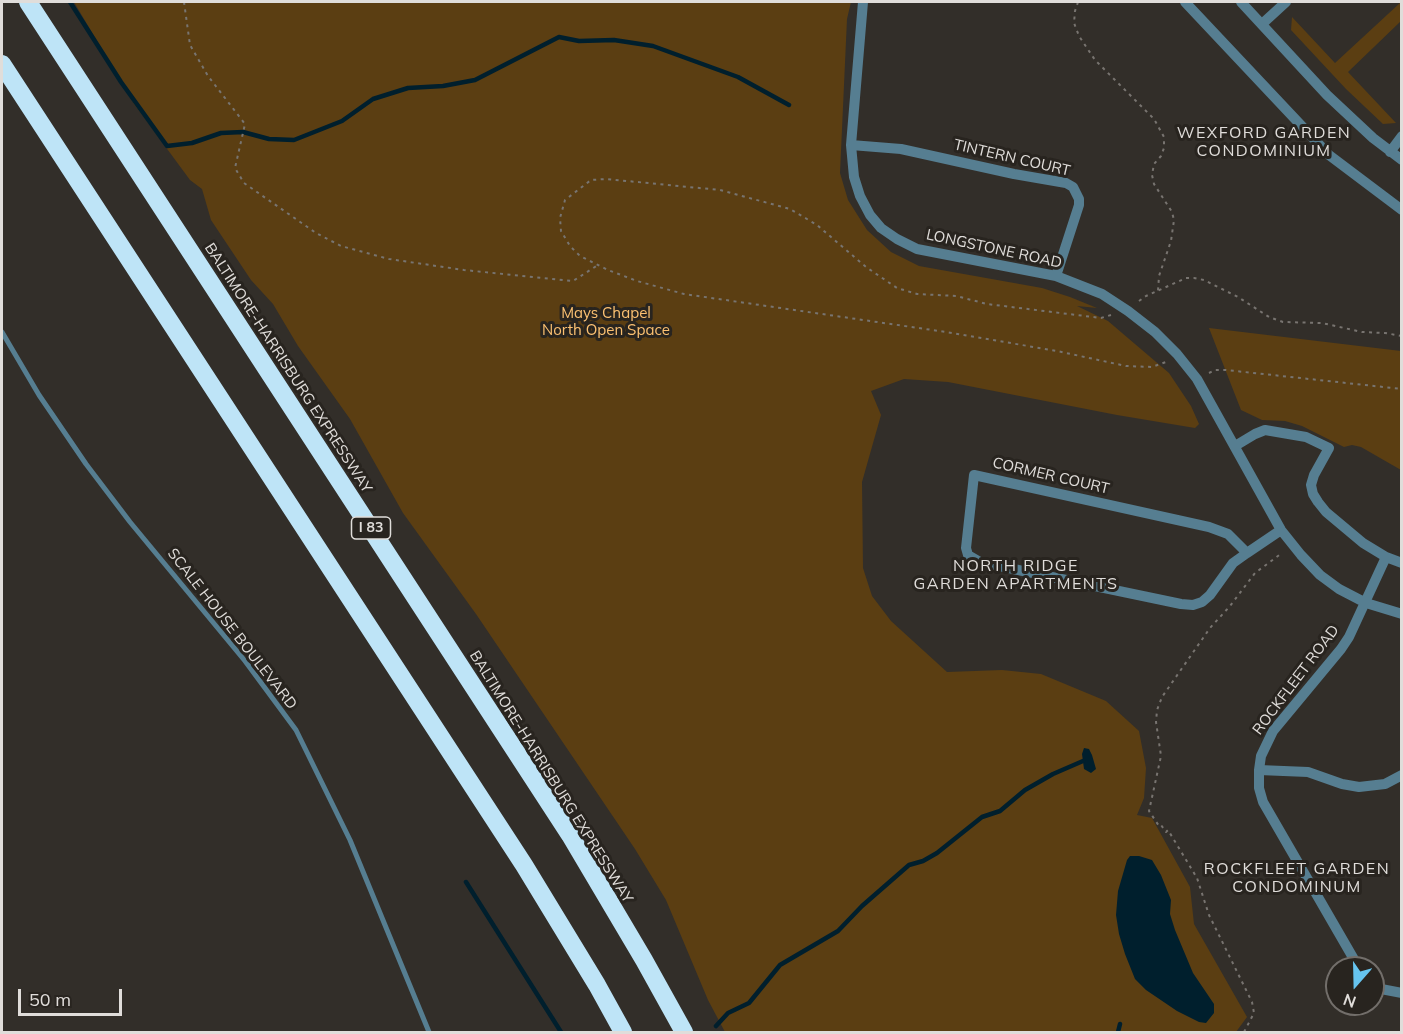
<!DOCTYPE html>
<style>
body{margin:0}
#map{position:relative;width:1403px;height:1034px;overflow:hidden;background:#322e29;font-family:Mulish,sans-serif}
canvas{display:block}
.frame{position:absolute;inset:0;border:3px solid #e0ddda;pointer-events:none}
.north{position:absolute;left:1325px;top:956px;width:60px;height:60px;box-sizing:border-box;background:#28241f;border:2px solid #726e6a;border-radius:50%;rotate:200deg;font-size:16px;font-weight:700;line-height:24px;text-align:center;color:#e0ddda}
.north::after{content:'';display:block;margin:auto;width:21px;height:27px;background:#66c4ef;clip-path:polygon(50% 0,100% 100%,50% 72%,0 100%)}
.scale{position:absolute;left:18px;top:989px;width:104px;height:27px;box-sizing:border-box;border:3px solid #e0ddda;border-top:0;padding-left:8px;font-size:18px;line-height:21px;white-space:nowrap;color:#e0ddda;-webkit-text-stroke:4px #28241f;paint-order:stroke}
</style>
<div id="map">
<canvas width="1403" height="1034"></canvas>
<div class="frame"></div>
<div class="north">N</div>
<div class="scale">50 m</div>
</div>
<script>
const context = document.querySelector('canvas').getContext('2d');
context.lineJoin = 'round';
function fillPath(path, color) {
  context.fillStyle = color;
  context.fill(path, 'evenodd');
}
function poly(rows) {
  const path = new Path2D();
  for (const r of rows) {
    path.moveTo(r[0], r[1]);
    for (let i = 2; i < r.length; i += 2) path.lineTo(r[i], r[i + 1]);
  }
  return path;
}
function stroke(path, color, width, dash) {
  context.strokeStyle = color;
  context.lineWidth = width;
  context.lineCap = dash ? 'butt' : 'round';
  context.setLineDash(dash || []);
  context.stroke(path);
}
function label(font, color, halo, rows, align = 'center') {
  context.font = font + ' Mulish,sans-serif';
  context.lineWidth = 6;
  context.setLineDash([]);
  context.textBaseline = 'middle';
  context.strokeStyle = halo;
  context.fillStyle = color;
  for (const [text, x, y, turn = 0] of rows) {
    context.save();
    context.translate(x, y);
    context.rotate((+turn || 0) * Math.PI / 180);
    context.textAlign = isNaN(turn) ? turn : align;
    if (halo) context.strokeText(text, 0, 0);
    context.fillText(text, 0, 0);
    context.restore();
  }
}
fillPath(poly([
 [74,2,851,2,847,19,840,173,848,200,867,230,891,252,919,266,1042,288,1070,297,1097,308,1077,306,1108,321,1169,373,1191,406,1199,424,1195,428,1117,415,948,382,904,379,871,391,881,415,862,482,863,568,872,596,891,621,947,672,1002,670,1041,674,1106,701,1139,731,1146,768,1144,798,1137,815,1152,818,1190,887,1194,924,1247,1017,1236,1032,725,1032,708,1000,666,900,635,849,476,614,403,513,350,419,298,346,273,304,251,280,211,220,202,189,190,180,134,104],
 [1401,2,1401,21,1348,72,1396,123,1383,124,1346,89,1291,30,1292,17,1335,63],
 [1209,328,1401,351,1401,470,1361,447,1352,445,1344,447,1302,426,1285,421,1262,420,1241,410]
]), '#5b3e12');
fillPath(poly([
 [1084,748,1089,749,1092,755,1096,769,1091,773,1084,769,1082,754],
 [1130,856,1139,856,1152,860,1161,875,1171,900,1170,914,1175,930,1193,973,1214,1004,1214,1013,1206,1023,1199,1022,1177,1011,1146,990,1135,979,1125,954,1119,934,1116,915,1118,891,1127,860]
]), '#001f2d');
stroke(poly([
 [70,2,121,82,167,146,192,143,221,133,243,132,269,139,294,140,342,121,373,99,408,88,443,86,475,80,559,37,579,41,614,40,653,46,738,77,789,105],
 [466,882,561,1032],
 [716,1026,728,1013,749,1003,780,965,838,931,862,906,909,865,923,861,937,853,982,817,1000,811,1025,790,1053,774,1083,761],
 [1118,1032,1120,1024]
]), '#001f2d', 4.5);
stroke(poly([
 [184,2,190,45,208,76,245,124,235,168,244,183,316,233,341,246,389,259,464,270,573,281,598,265],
 [1078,2,1075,11,1074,23,1079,36,1095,60,1154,119,1164,137,1164,148,1161,156,1154,164,1152,175,1154,184,1172,212,1174,220,1171,241,1159,276,1158,291],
 [1139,301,1146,296,1186,278,1194,278,1204,280,1238,297,1269,317,1283,322,1322,323,1362,332,1385,333,1402,336],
 [1111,315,1101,318,987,304,956,296,917,294,897,288,866,267,817,225,790,209,720,190,606,179,591,180,565,200,560,218,561,231,570,246,580,256,608,270,637,281,684,294,946,332,1057,351,1126,366,1152,367,1166,362],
 [1209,373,1215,370,1226,370,1402,389],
 [1244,1032,1254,1013,1252,1002,1209,915,1197,878,1168,830,1166,832,1161,825,1159,826,1149,811,1161,756,1156,722,1157,710,1162,697,1210,628,1230,606,1255,573,1282,553]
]), '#787470', 2, [3, 4.5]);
stroke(poly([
 [2,332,39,395,86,464,130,522,245,661,296,730,350,840,429,1032]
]), '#567e91', 5);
stroke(poly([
 [863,2,851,145,854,177,860,196,870,215,881,228,897,239,917,249,1056,276,1102,294,1128,311,1155,332,1177,354,1197,379,1281,530,1301,555,1320,575,1339,589,1366,603,1402,614],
 [1185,2,1329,155,1402,210],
 [1241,2,1327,95,1373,138,1402,160],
 [1262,24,1286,2],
 [851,145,901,149,1014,174,1066,183,1073,187,1079,199,1079,205,1056,276],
 [1390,152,1402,136],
 [1235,446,1255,434,1265,430,1306,437,1329,448,1314,475,1311,485,1313,494,1318,502,1326,512,1363,543,1386,557,1402,563],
 [1247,553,1233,563,1210,595,1202,602,1193,605,1181,604,980,562,968,555,966,548,974,475,1209,527,1228,534,1247,553,1281,530],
 [1259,770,1308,772,1342,784,1359,787,1385,784,1402,775],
 [1359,968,1263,802,1259,788,1259,770,1261,756,1273,731,1341,649,1349,637,1386,557],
 [1373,983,1381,989,1402,993]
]), '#567e91', 10);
stroke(poly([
 [28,2,570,835,644,960,684,1032],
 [2,64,524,865,597,985,623,1032]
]), '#bee4f7', 18);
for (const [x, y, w] of [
 [371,528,39]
]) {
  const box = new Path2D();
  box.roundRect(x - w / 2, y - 11, w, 22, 4.5);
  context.fillStyle = '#28241f';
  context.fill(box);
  stroke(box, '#e0ddda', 1.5);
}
label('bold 14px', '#e0ddda', null, [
 ["I 83",371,528]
]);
label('15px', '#e0ddda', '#28241f', [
 ["TINTERN COURT",1012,158,13],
 ["LONGSTONE ROAD",994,249,12],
 ["BALTIMORE-HARRISBURG EXPRESSWAY",288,368,57],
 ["CORMER COURT",1051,476,13],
 ["SCALE HOUSE BOULEVARD",232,629,52],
 ["ROCKFLEET ROAD",1296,680,-53],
 ["BALTIMORE-HARRISBURG EXPRESSWAY",551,777,58]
]);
label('15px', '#fbc071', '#28241f', [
 ["Mays Chapel",606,313],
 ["North Open Space",606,330]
]);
context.letterSpacing = '1.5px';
label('16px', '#e0ddda', '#28241f', [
 ["WEXFORD GARDEN",1264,133],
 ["CONDOMINIUM",1264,151],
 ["NORTH RIDGE",1016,566],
 ["GARDEN APARTMENTS",1016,584],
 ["ROCKFLEET GARDEN",1297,869],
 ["CONDOMINUM",1297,887]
]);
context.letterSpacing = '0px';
</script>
